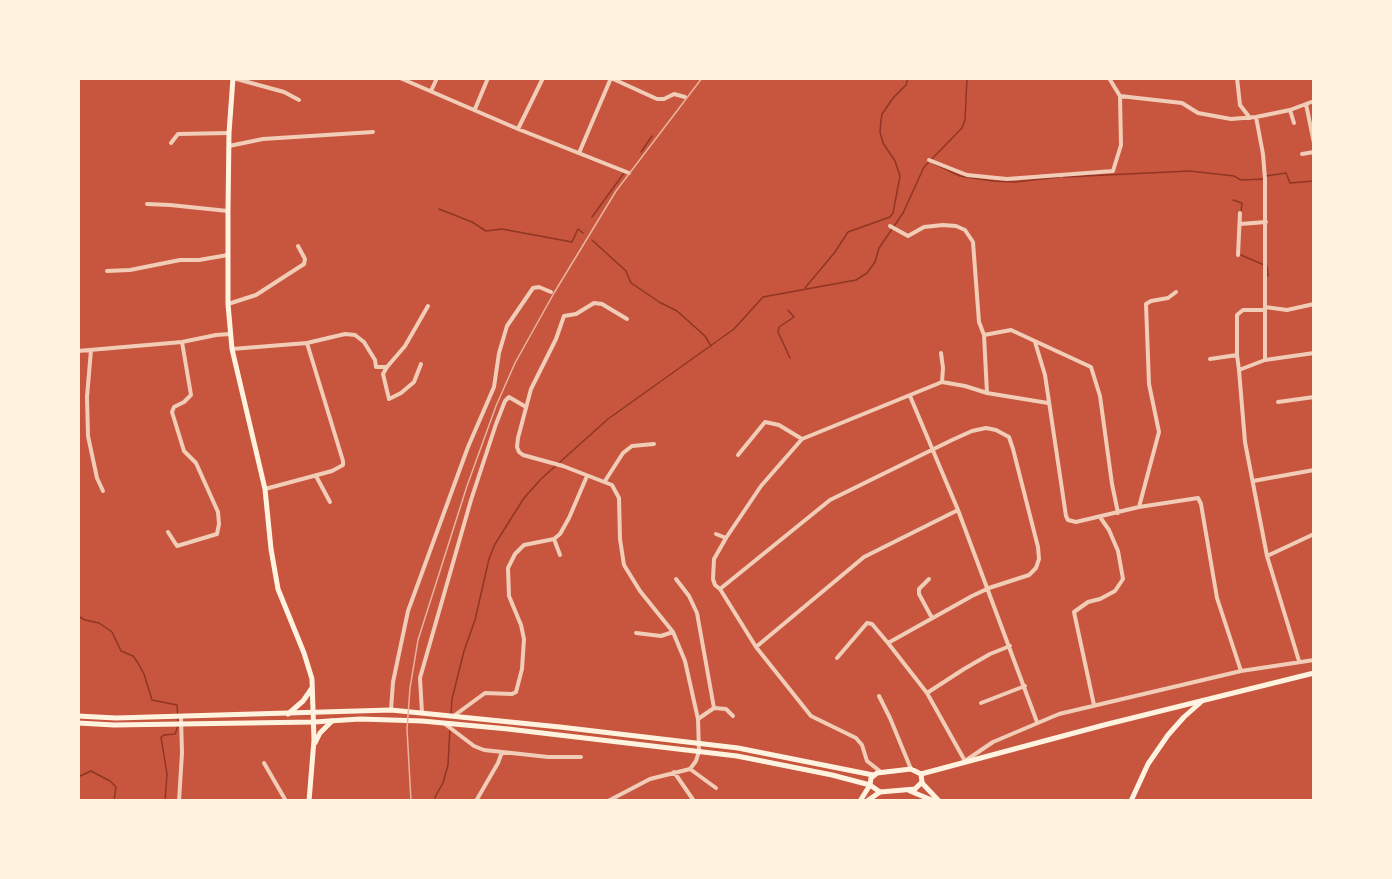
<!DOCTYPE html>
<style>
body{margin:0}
#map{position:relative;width:1392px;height:879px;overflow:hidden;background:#c8553d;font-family:"Playfair Display",serif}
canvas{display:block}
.frame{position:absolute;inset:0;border:80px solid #fff3e0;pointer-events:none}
</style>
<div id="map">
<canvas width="1392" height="879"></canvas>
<div class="frame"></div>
</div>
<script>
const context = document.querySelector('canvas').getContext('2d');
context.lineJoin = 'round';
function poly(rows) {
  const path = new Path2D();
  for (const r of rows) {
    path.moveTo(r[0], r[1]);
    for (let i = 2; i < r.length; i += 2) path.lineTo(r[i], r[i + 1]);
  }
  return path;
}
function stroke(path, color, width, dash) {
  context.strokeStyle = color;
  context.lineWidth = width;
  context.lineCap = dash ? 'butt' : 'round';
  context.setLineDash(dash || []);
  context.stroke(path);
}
stroke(poly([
 [641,152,652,136],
 [933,163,960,176,993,181,1015,182,1059,177],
 [1266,176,1286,173,1290,183,1314,181],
 [1064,177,1190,171,1234,176,1241,180,1264,179],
 [1233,200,1242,203,1241,213],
 [439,209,472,222,486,231,502,229,572,242,578,229,583,233],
 [592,217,624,173],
 [592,240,626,271,631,283,658,301],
 [1241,255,1264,265],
 [1267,266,1268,276],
 [805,288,835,252,848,232,890,217,893,213,900,176,895,161,883,143,880,132,881,120,882,114,893,98,906,85,908,78],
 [659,302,677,311,705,336,711,346],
 [788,310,794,317,779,327,778,332,790,358],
 [78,616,85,620,99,623,112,632,121,651,133,656,138,663,144,674,152,700,177,705,178,721],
 [451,714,452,699,464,651,475,620,489,559,495,544,524,498,541,479,608,419,734,329,763,297,856,280,867,273,875,262,879,248,903,213,924,167,962,128,965,120,967,78],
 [78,777,91,771,110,781,116,787,114,801],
 [165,801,167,774,161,737,164,735,175,734,178,726],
 [435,801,435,797,443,783,448,765,450,728]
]), '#8f3625', 1.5);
stroke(poly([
 [233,78,284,92,299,100],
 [400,78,518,129,629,173],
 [611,78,657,99,664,99,674,94,685,97],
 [1109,78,1120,96,1182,103,1198,113,1231,119,1256,117,1290,110,1314,101],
 [1237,78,1240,105,1250,118],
 [431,91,437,78],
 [1306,104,1314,143],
 [475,109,488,78],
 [1290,110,1294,123],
 [1256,117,1263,154,1265,179,1265,360],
 [518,129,543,78],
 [171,143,178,134,229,133],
 [229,146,263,139,373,132],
 [579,153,611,78],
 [1302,154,1314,152],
 [929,160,967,175,1007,179,1113,171,1121,145,1120,96],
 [147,204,170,205,228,211],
 [1240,224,1266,222],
 [890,226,908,236,924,227,943,225,956,226,965,230,973,242,979,322,984,335,987,393],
 [1238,255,1240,213],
 [107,271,130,270,180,260,199,260,228,255],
 [228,304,256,295,304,264,305,259,298,246],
 [1265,307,1287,310,1314,304],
 [984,335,1011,330,1091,367,1100,396,1112,484,1118,513],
 [1035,342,1045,375,1066,516,1068,520,1076,522,1139,507,1198,498,1201,504,1217,598,1241,671],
 [307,343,345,334,355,335,364,342,375,360,376,367,386,367],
 [232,349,307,343,343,461,343,465,332,471,265,489],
 [91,350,87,397,88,436,97,478,103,491],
 [78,351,182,342,216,335,230,334],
 [941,353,943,368,942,382],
 [1210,359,1237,355],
 [421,364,414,382,401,393,389,399,383,374,387,367,405,346,428,306],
 [1239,370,1237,355,1237,315,1243,310,1265,310],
 [910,396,958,510,1037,722],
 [1278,402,1314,397],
 [738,455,765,422,779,425,802,439],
 [316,476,330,502],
 [605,481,623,453,632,446,654,444],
 [1253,481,1314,470],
 [1139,507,1159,432,1149,384,1146,304,1151,301,1168,298,1176,292],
 [168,532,177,546,217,534,219,524,218,512,196,463,184,451,172,412,174,407,184,402,191,395,182,342],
 [716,534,726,538],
 [554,539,560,555],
 [1267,556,1314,534],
 [676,579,689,596,697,613,714,708],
 [929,579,919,589,919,594,932,618],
 [720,589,830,500,952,440,972,431,986,428,996,430,1009,437,1013,449,1038,547,1039,559,1036,568,1029,575,989,588,972,596,888,643,927,693,965,761,993,742,1059,714,1241,671,1314,660],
 [636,633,661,636,673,632],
 [756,647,864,557,958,510],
 [837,658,867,623,872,624,888,643],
 [1299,661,1267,556,1245,442,1239,370,1265,360,1314,353],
 [927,693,964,669,990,654,1010,646],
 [879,696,890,718,911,769],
 [981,703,1025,686],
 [1094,705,1074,612,1088,602,1100,599,1115,591,1123,579,1118,551,1109,530,1100,517],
 [391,710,393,682,408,611,468,447,494,387,499,353,507,326,533,288,539,287,551,292],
 [422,713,420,678,471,500,496,424,505,401,509,397,526,407],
 [455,715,485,693,512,694,516,692,522,669,524,639,521,625,509,596,508,568,515,554,524,545,554,539,560,534,569,518,587,476],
 [698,719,714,708,726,709,733,716],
 [445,724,474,746,484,750,548,757,581,757],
 [264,763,286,801],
 [690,769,716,788],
 [674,772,694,801],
 [881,772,867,761,862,745,856,738,811,716,756,647,720,589,715,585,713,579,714,559,726,538,761,486,802,439,942,382,965,386,987,393,1048,403],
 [179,801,182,753,181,717],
 [476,801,498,763,502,752],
 [608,801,650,779,690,769,696,761,699,751,698,719,685,661,673,632,640,591,624,565,620,539,619,498,612,485,563,466,523,455,519,452,517,447,518,438,531,389,556,339,564,316,576,314,594,303,602,304,627,319]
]), '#f1ccb7', 4);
stroke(poly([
 [233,78,229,133,228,211,228,304,232,349,265,489,271,549,278,589,304,653,312,679,314,740,309,801],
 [288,714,303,701,312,688],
 [315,743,320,733,332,721],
 [922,783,939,801],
 [910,791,934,801],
 [860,801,870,785],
 [867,801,880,792],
 [1131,801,1148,764,1168,735,1184,717,1201,702]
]), '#fff3e0', 5);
stroke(poly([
 [78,716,116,718,391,710,560,727,738,748,873,775],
 [78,723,114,725,314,722,360,719,422,721,508,729,737,756,832,775,870,785],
 [911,769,921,774,922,782,915,789,880,792,870,785,871,778,877,773,911,769],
 [921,774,1104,725,1314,673]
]), '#fff3e0', 5);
stroke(poly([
 [411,801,407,729,410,688,418,640,467,486,496,406,515,363,554,293,616,191,702,78]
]), '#e9b49f', 1.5);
</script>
